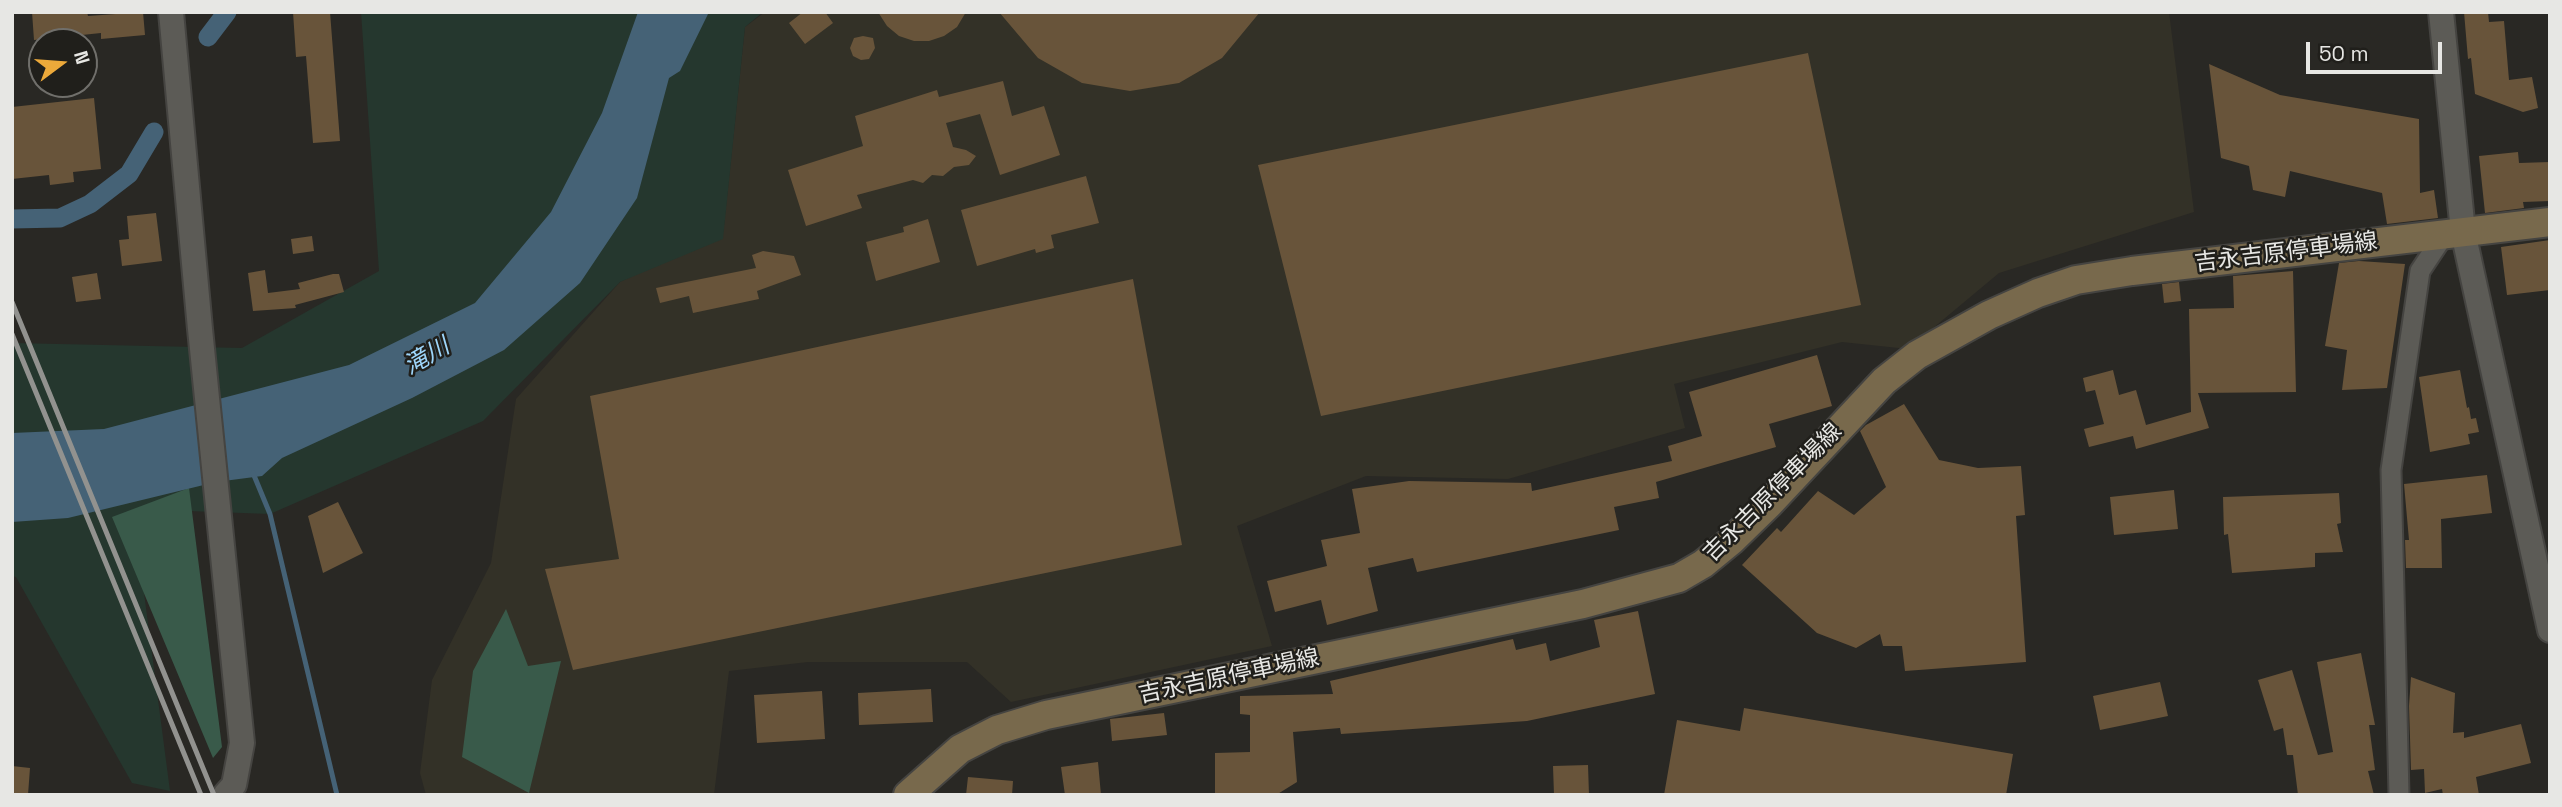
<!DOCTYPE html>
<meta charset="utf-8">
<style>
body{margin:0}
#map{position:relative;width:2562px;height:807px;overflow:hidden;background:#292824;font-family:"Space Grotesk",sans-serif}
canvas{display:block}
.frame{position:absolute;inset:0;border:14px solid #e7e7e4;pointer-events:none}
.north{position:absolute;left:28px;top:28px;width:70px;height:70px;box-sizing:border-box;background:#201f1b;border:2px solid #706f6b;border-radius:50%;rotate:74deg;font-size:19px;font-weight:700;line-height:28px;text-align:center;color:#e7e7e4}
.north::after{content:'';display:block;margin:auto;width:24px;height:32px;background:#eca93a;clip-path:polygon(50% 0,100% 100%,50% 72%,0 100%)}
.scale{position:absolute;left:2306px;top:42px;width:136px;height:32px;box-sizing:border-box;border:4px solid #e7e7e4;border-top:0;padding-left:9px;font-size:21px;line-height:24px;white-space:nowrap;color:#e7e7e4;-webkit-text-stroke:5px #201f1b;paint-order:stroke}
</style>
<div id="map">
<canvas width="2562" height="807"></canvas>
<div class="frame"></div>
<div class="north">N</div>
<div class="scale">50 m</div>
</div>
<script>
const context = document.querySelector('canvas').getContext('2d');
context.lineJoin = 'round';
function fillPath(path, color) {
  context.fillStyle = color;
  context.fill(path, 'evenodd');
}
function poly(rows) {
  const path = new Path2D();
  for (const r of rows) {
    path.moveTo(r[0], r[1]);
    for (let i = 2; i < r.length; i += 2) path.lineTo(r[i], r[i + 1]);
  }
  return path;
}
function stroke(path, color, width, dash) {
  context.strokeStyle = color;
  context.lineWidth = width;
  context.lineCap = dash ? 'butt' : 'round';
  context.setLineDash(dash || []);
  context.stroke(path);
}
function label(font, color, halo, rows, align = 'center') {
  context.font = font + ' "Space Grotesk","Noto Sans JP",sans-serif';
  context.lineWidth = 5;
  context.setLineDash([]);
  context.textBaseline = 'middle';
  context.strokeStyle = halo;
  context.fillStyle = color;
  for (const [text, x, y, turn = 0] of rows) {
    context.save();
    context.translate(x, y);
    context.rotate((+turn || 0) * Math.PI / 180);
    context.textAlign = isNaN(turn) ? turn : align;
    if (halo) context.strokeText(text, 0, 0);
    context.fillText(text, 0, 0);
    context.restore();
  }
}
fillPath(poly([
 [765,12,2169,12,2194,212,1999,273,1908,349,1842,342,1674,384,1685,428,1508,479,1366,476,1237,526,1272,646,1011,702,967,662,808,662,729,671,714,795,426,795,420,773,432,680,491,563,516,399,620,282,724,225,745,27]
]), '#333127');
fillPath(poly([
 [361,12,763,12,745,27,723,239,620,282,483,421,270,514,133,509,170,791,132,783,16,577,12,576,12,343,242,348,379,271]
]), '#25372e');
fillPath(poly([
 [189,488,222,747,213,758,112,517],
 [506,609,528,666,561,661,529,793,462,757,473,671]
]), '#395a4a');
fillPath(poly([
 [638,12,709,12,680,71,669,78,637,198,580,283,504,350,412,398,282,458,262,476,216,482,68,518,12,522,12,433,104,429,349,365,475,303,551,212,602,113]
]), '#456276');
stroke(poly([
 [253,473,270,514,337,795]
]), '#456276', 5);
stroke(poly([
 [208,37,227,12],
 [12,219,60,218,90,204,129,174,154,132]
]), '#456276', 19);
fillPath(poly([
 [32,12,87,12,88,16,143,12,145,35,101,39,101,33,34,40],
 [293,12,330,12,340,141,313,143,306,56,296,57],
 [803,12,825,12,833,23,805,44,789,23],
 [878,12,966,12,957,27,944,36,929,41,914,41,899,36,887,26],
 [999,12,1260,12,1222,58,1179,83,1130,91,1082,83,1038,58],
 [2464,12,2488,12,2489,22,2504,21,2509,80,2532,77,2538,108,2523,112,2475,94,2471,58,2468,59],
 [863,36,873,38,875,48,869,59,861,60,853,56,850,48,854,38],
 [1808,53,1861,305,1321,416,1258,165],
 [2209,64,2280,95,2419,119,2420,193,2434,190,2438,218,2387,224,2382,193,2290,171,2285,197,2253,190,2249,166,2221,158],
 [1003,81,1012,116,1044,106,1060,155,1000,175,980,114,946,123,953,147,966,150,976,156,969,165,954,167,943,176,932,175,923,183,913,180,857,195,862,208,806,226,788,170,863,146,855,116,937,90,939,97],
 [94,98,101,169,73,172,74,182,50,185,49,175,12,179,12,107],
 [2518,152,2519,163,2550,162,2550,201,2523,202,2524,208,2485,213,2479,156],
 [1086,176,1099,223,1051,235,1054,248,1036,253,1035,249,977,266,961,210],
 [156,213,162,261,122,266,119,240,129,239,127,216],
 [928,219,940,262,876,281,866,242,904,232,903,227],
 [312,236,314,251,293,254,291,239],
 [2550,240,2550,290,2507,295,2501,247],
 [763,251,794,256,801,275,757,291,759,299,693,313,689,296,660,303,656,288,756,268,752,255],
 [2359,261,2405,264,2387,388,2342,390,2347,350,2325,346,2339,263],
 [265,270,268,293,300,289,298,283,333,274,339,274,344,292,295,305,296,308,253,311,248,273],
 [2293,271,2296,392,2198,393,2209,428,2136,449,2133,436,2089,447,2084,429,2104,424,2095,390,2086,392,2083,378,2113,370,2119,395,2136,390,2146,425,2191,412,2189,309,2234,308,2233,276],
 [97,273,101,299,76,302,72,277],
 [1133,279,1182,545,573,670,545,569,619,559,590,396],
 [2179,282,2181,301,2164,303,2162,284],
 [1817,355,1832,406,1769,424,1776,447,1656,482,1659,498,1614,507,1619,530,1417,572,1413,558,1368,568,1378,611,1327,625,1321,600,1275,612,1267,581,1327,566,1321,540,1360,533,1352,489,1409,481,1531,483,1532,491,1672,461,1668,446,1702,436,1689,392],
 [2460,370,2467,408,2469,407,2471,419,2476,418,2479,432,2468,434,2470,444,2430,452,2419,377],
 [1904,404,1939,460,1978,468,2021,466,2025,515,2016,516,2026,662,1905,671,1902,646,1883,646,1880,634,1856,648,1817,633,1742,565,1777,528,1781,532,1818,491,1854,515,1886,487,1860,431,1866,425],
 [2487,475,2492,513,2441,519,2442,568,2406,568,2405,540,2409,540,2404,484],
 [2174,490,2178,529,2114,535,2110,497],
 [2339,493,2341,523,2337,524,2343,552,2315,553,2315,567,2232,573,2228,534,2224,535,2223,497],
 [338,502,363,553,323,573,308,516],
 [1638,611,1655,694,1527,721,1341,734,1340,728,1293,732,1297,782,1276,795,1215,795,1215,753,1250,752,1250,715,1240,714,1240,696,1333,694,1330,681,1513,639,1516,650,1546,643,1550,661,1600,647,1594,620],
 [2361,653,2375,725,2369,725,2375,770,2368,771,2374,795,2298,795,2293,755,2287,755,2283,728,2274,731,2258,680,2292,670,2318,755,2333,752,2317,662],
 [2411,677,2455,693,2453,733,2464,732,2464,738,2521,724,2531,763,2476,777,2479,795,2443,795,2442,789,2425,793,2424,769,2411,770,2409,706],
 [2160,682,2168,716,2100,730,2093,696],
 [931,689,933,722,859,725,858,693],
 [822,691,825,739,757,743,754,695],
 [1744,708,2013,754,2006,795,1664,795,1677,720,1740,731],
 [1164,713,1167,735,1112,741,1110,719],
 [1098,762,1101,795,1065,795,1061,767],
 [1588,765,1589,795,1554,795,1553,766],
 [12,766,30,768,28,795,12,795],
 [968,777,1013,781,1012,795,966,795]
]), '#68543a');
const minor = poly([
 [2399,795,2391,470,2420,271,2444,235]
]);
const tertiary = poly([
 [171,12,200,329,242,743,234,785,225,795],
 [2441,12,2463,232,2550,630]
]);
const secondary = poly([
 [908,795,960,749,997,730,1046,715,1583,604,1679,578,1703,564,1731,541,1769,504,1884,381,1917,355,1989,315,2038,293,2076,280,2132,271,2550,222]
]);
stroke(minor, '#454441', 23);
stroke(tertiary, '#454441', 28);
stroke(secondary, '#454441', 32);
stroke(minor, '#5c5b56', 19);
stroke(tertiary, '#5c5b56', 24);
stroke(secondary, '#78694c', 28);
stroke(poly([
 [12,302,214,795],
 [12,334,201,795]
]), '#92928f', 5);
label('23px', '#e7e7e4', '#201f1b', [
 ["吉永吉原停車場線",2286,253,-7],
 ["吉永吉原停車場線",1773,493,-45],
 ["吉永吉原停車場線",1229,677,-12]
]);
label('italic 24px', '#9ed6fb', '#201f1b', [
 ["滝川",427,357,-30]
]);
</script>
